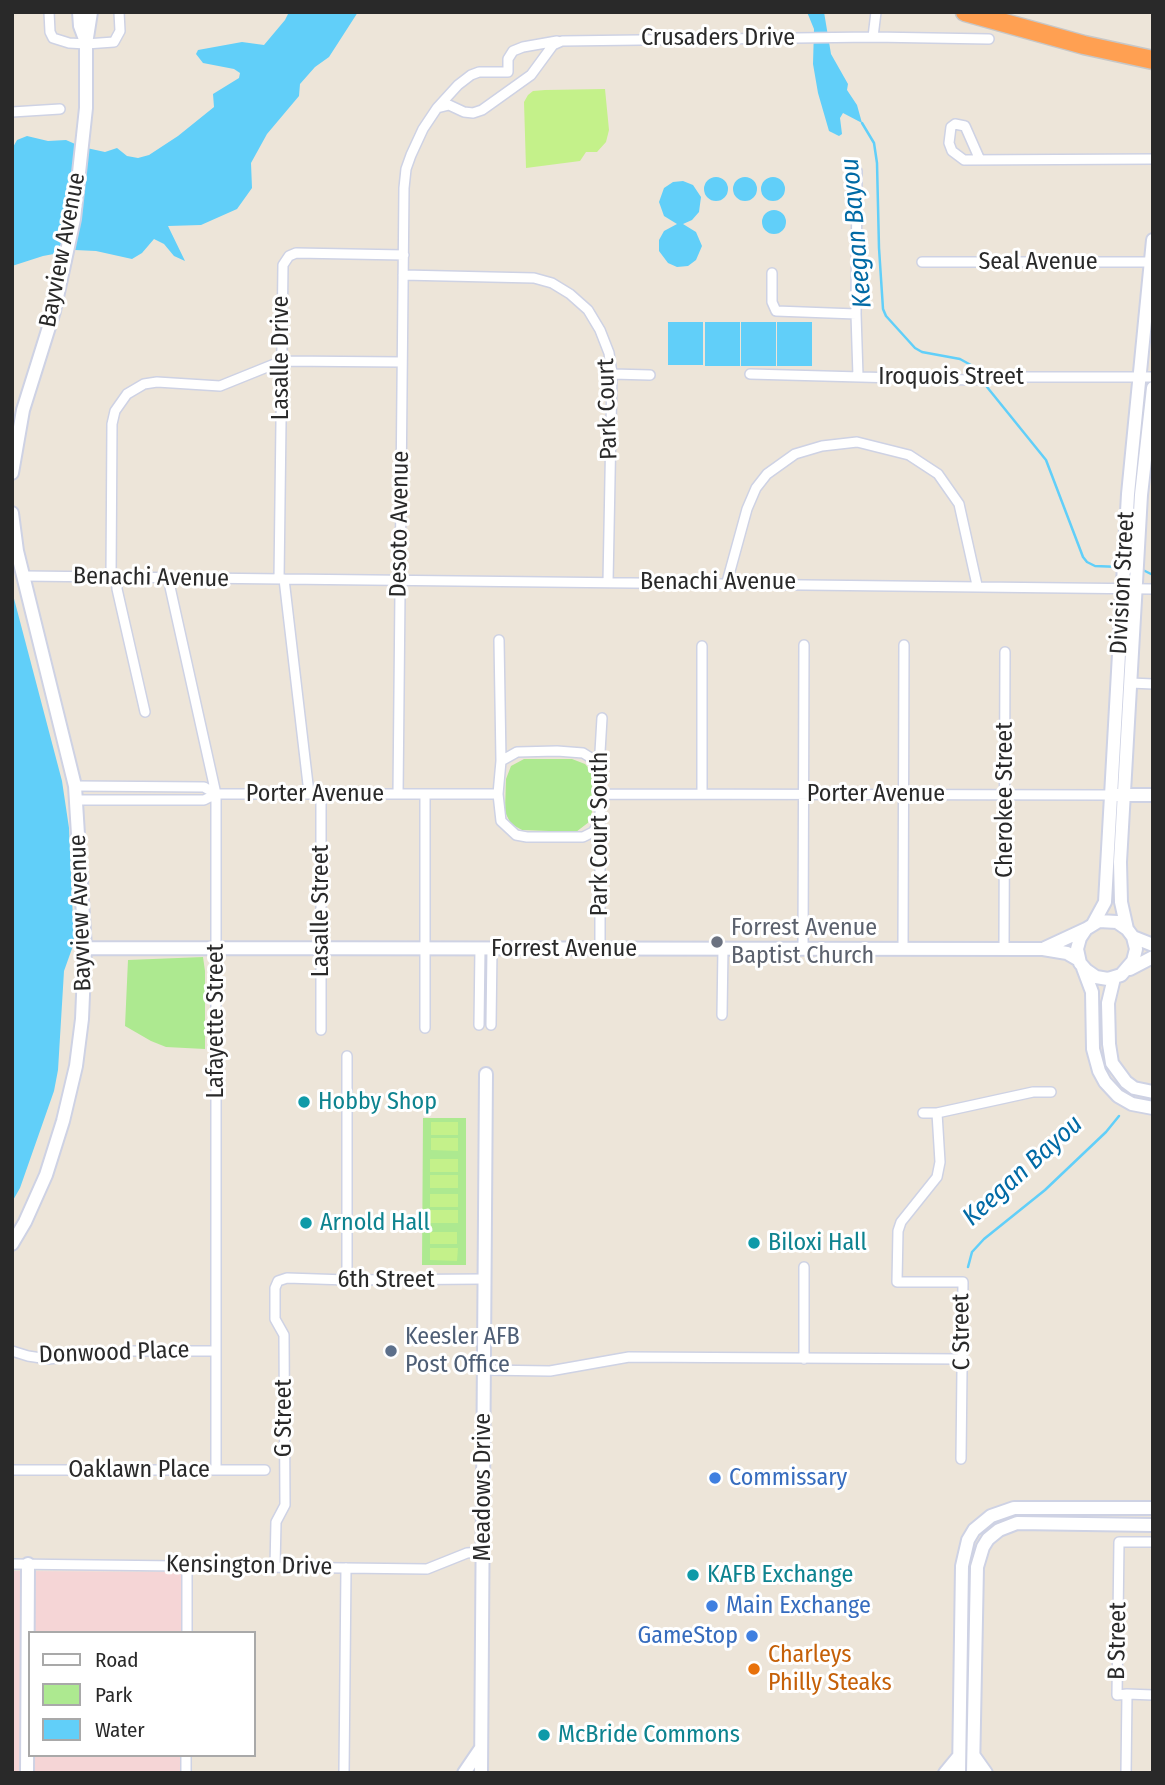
<!DOCTYPE html>
<style>
body{margin:0}
#map{position:relative;width:1165px;height:1785px;overflow:hidden;background:#ede5d9;font-family:"Fira Sans Condensed",sans-serif}
canvas{display:block}
.frame{position:absolute;inset:0;border:14px solid #292929;pointer-events:none}
.legend{position:absolute;left:28px;top:1631px;width:228px;height:126px;box-sizing:border-box;background:#fff;border:2px solid #a9a9a9;margin:0;padding:9px 12px;list-style:none;font-size:21px;color:#292929}
.legend li{display:flex;align-items:center;gap:14px;height:35px}
.legend b{width:35px;border:2px solid #a9a9a9}
</style>
<div id="map">
<canvas width="1165" height="1785"></canvas>
<div class="frame"></div>
<ul class="legend">
<li><b style="height:9px;background:#fff"></b>Road</li>
<li><b style="height:19px;background:#ade990"></b>Park</li>
<li><b style="height:19px;background:#61cff9"></b>Water</li>
</ul>
</div>
<script>
const context = document.querySelector('canvas').getContext('2d');
context.lineJoin = 'round';
function fillPath(path, color) {
  context.fillStyle = color;
  context.fill(path, 'evenodd');
}
function poly(rows) {
  const path = new Path2D();
  for (const r of rows) {
    if (r.length === 3) {
      path.moveTo(r[0] + r[2], r[1]);
      path.arc(r[0], r[1], r[2], 0, 2 * Math.PI);
      continue;
    }
    path.moveTo(r[0], r[1]);
    for (let i = 2; i < r.length; i += 2) path.lineTo(r[i], r[i + 1]);
  }
  return path;
}
function stroke(path, color, width, dash) {
  context.strokeStyle = color;
  context.lineWidth = width;
  context.lineCap = dash ? 'butt' : 'round';
  context.setLineDash(dash || []);
  context.stroke(path);
}
function label(font, color, halo, rows, align = 'center') {
  context.font = font + ' "Fira Sans Condensed",sans-serif';
  context.lineWidth = 6;
  context.setLineDash([]);
  context.textBaseline = 'middle';
  context.strokeStyle = halo;
  context.fillStyle = color;
  for (const [text, x, y, turn = 0] of rows) {
    context.save();
    context.translate(x, y);
    context.rotate((+turn || 0) * Math.PI / 180);
    context.textAlign = isNaN(turn) ? turn : align;
    if (halo) context.strokeText(text, 0, 0);
    context.fillText(text, 0, 0);
    context.restore();
  }
}
fillPath(poly([
 [12,1571,176,1572,182,1574,182,1633,30,1633,30,1755,181,1755,181,1773,12,1773]
]), '#f5d5d6');
fillPath(poly([
 [524,759,572,759,585,764,592,772,592,812,589,822,576,832,522,830,511,824,505,812,506,779,511,766],
 [203,957,205,971,205,1049,166,1047,151,1041,125,1026,128,960],
 [423,1118,466,1118,466,1265,422,1265]
]), '#ade990');
fillPath(poly([
 [605,89,609,130,606,142,597,152,586,152,580,161,526,168,524,102,528,95,533,91,545,90],
 [431,1122,458,1122,458,1135,431,1135],
 [431,1138,458,1138,458,1151,431,1150],
 [430,1159,458,1159,458,1172,430,1172],
 [430,1175,458,1175,458,1188,430,1188],
 [430,1194,458,1194,458,1207,430,1207],
 [430,1210,458,1210,458,1223,430,1223],
 [430,1232,457,1232,457,1244,430,1244],
 [430,1248,458,1248,457,1261,430,1260]
]), '#c4f18a');
fillPath(poly([
 [289,12,358,12,329,57,315,67,300,84,299,96,267,134,251,163,252,188,237,209,201,225,168,226,185,261,174,256,164,244,154,239,142,253,132,259,96,251,75,250,43,256,12,266,12,149,17,140,27,136,48,141,66,140,82,147,105,152,117,148,127,156,138,158,149,155,178,136,214,107,213,94,239,78,240,73,234,69,203,63,196,54,198,50,242,42,264,45,285,20],
 [807,12,824,12,831,54,848,84,847,90,857,105,862,123,843,113,840,118,842,134,839,136,829,131,818,93,813,64,814,29],
 [716,189,12],
 [773,189,12],
 [745,189,12],
 [683,181,693,185,701,197,699,212,692,220,683,224,696,232,702,246,696,260,688,266,677,267,668,263,659,251,659,240,664,231,677,224,664,216,659,202,664,188,673,182],
 [774,222,12],
 [668,322,703,322,703,365,668,365],
 [705,322,740,322,740,366,705,366],
 [741,322,776,322,776,366,741,366],
 [777,322,812,322,812,366,777,366],
 [12,591,62,781,69,828,74,943,64,971,58,1070,54,1091,20,1188,12,1202]
]), '#61cff9');
stroke(poly([
 [862,123,874,143,877,163,879,248,883,309,886,316,915,348,922,352,960,359,978,369,987,387,1046,460,1083,557,1087,562,1095,566,1120,567],
 [1141,569,1153,575],
 [968,1267,972,1252,984,1239,1045,1190,1106,1132,1119,1116]
]), '#61cff9', 2.5);
const street = poly([
 [49,12,50,32,53,38,69,43,86,44,114,42,120,31,119,12],
 [873,37,876,12],
 [508,72,508,59,513,51,523,47,557,41],
 [437,108,458,85,471,75,479,72,508,72],
 [12,112,60,109],
 [980,160,965,126,955,124,951,127,949,143,952,151,964,160,1153,159],
 [857,171,856,314,858,376],
 [922,262,1153,262],
 [772,273,772,302,776,311,856,314],
 [403,275,534,278,552,283,570,294,588,310,600,330,609,353,612,374,608,582],
 [612,374,650,375],
 [750,374,971,380,1022,377,1153,377],
 [23,576,1153,589],
 [111,577,112,424,115,411,127,394,144,384,157,382,220,386,282,361,402,362],
 [117,577,117,589,145,712],
 [168,578,216,794,216,1470],
 [279,579,283,265,289,256,296,253,404,255],
 [284,579,309,793],
 [727,582,747,509,756,488,767,474,795,454,822,446,857,442,909,455,938,474,959,504,977,585],
 [499,640,501,761,498,794,501,821,516,835,527,837,583,837,593,832,600,822],
 [1131,683,1153,684],
 [501,761,517,752,557,751,583,753,596,761],
 [75,786,204,787,216,794],
 [702,793,702,646],
 [398,794,404,188,406,169,411,155,423,129,437,108,449,105,464,112,473,113,482,110,531,75,553,45,562,41,873,37,989,39],
 [600,794,1112,795],
 [77,800,204,800,216,794,498,794],
 [600,949,600,772,596,761,600,752,602,718],
 [803,949,804,645],
 [903,949,904,645],
 [1004,949,1005,652],
 [722,1015,723,948],
 [479,1025,480,948],
 [491,1025,492,949],
 [425,1028,425,794],
 [321,1030,321,793],
 [347,1056,347,1280],
 [923,1113,937,1113,1033,1092,1051,1092],
 [937,1113,940,1162,937,1177,901,1222,898,1231,897,1282,963,1282,961,1459],
 [12,1351,28,1356,48,1359,131,1351,216,1351],
 [804,1359,804,1267],
 [484,1370,550,1371,629,1357,962,1359],
 [12,1470,265,1470],
 [12,1564,427,1569,467,1553,482,1552],
 [275,1567,276,1522,285,1505,284,1335,275,1319,275,1288,278,1281,287,1278,347,1280,484,1279],
 [187,1633,187,1565],
 [1127,1694,1153,1695],
 [186,1773,186,1755],
 [344,1773,346,1568],
 [1126,1773,1127,1694,1117,1695,1119,1542,1153,1542]
]);
const secondary = poly([
 [79,12,80,26,86,42],
 [12,473,23,410,54,311,74,219,86,108,86,44,91,12],
 [12,513,17,551,75,786,85,948,82,1019,76,1066,63,1121,46,1175,25,1222,12,1244],
 [1116,795,1153,795],
 [1093,924,1105,902,1128,494,1153,240],
 [1127,929,1121,902,1120,862,1141,495,1153,388],
 [1133,937,1136,949,1133,961,1121,975,1108,979,1096,977,1086,970,1080,963,1077,949,1080,938,1086,929,1099,921,1117,922,1127,929,1133,937,1153,945],
 [85,948,1043,949,1067,953,1079,960],
 [1045,948,1086,929],
 [1083,968,1092,992,1093,1049,1099,1071,1105,1082,1118,1096,1132,1104,1153,1108],
 [1130,969,1153,957],
 [1114,978,1108,1003,1109,1044,1112,1063,1126,1082,1134,1088,1153,1092],
 [974,1756,986,1773],
 [27,1773,28,1564],
 [464,1773,481,1748],
 [481,1773,486,1074],
 [945,1773,959,1756],
 [959,1773,962,1566,968,1540,974,1530,991,1516,1014,1508,1153,1508],
 [973,1773,977,1567,983,1547,988,1539,999,1530,1017,1523,1153,1525]
]);
const highway = poly([
 [965,12,1084,45,1153,60]
]);
stroke(street, '#ced2e4', 12);
stroke(secondary, '#ced2e4', 16);
stroke(highway, '#c7c7c7', 21);
stroke(street, '#fff', 9);
stroke(secondary, '#fff', 12);
stroke(highway, '#ffa052', 18);
for (const [x, y, r, color] of [
 [717,942,7,"#6b7280"],
 [304,1102,7,"#0f9aa8"],
 [306,1223,7,"#0f9aa8"],
 [754,1243,7,"#0f9aa8"],
 [391,1351,7,"#5c6f8a"],
 [715,1478,7,"#3f7fe0"],
 [693,1575,7,"#0f9aa8"],
 [712,1606,7,"#3f7fe0"],
 [752,1636,7,"#3f7fe0"],
 [754,1669,7,"#e8710a"],
 [544,1735,7,"#0f9aa8"]
]) {
  const dot = new Path2D();
  dot.arc(x, y, r, 0, 2 * Math.PI);
  context.fillStyle = color;
  context.fill(dot);
  stroke(dot, '#fff', 2.5);
}
label('24px', '#292929', '#fff', [
 ["Crusaders Drive",718,38],
 ["Bayview Avenue",63,250,-79],
 ["Seal Avenue",1038,262],
 ["Lasalle Drive",281,358,-90],
 ["Iroquois Street",951,377],
 ["Park Court",608,409,-92],
 ["Desoto Avenue",400,524,-89],
 ["Benachi Avenue",151,578,1],
 ["Benachi Avenue",718,582],
 ["Division Street",1123,583,-87],
 ["Porter Avenue",315,794],
 ["Porter Avenue",876,794],
 ["Cherokee Street",1005,800,-90],
 ["Park Court South",600,834,-90],
 ["Lasalle Street",321,911,-90],
 ["Bayview Avenue",81,913,-92],
 ["Forrest Avenue",564,949],
 ["Lafayette Street",216,1021,-90],
 ["6th Street",386,1280],
 ["C Street",962,1332,-91],
 ["Donwood Place",114,1353,-2],
 ["G Street",284,1418,-90],
 ["Oaklawn Place",139,1470],
 ["Meadows Drive",483,1487,-90],
 ["Kensington Drive",249,1566,1],
 ["B Street",1118,1641,-89]
]);
label('24px', '#5b616d', '#fff', [
 ["Forrest Avenue",731,928],
 ["Baptist Church",731,956]
], 'left');
label('24px', '#0d838f', '#fff', [
 ["Hobby Shop",318,1102],
 ["Arnold Hall",320,1223],
 ["Biloxi Hall",768,1243],
 ["KAFB Exchange",707,1575],
 ["McBride Commons",558,1735]
], 'left');
label('24px', '#4e5e75', '#fff', [
 ["Keesler AFB",405,1337],
 ["Post Office",405,1365]
], 'left');
label('24px', '#366cbe', '#fff', [
 ["Commissary",729,1478],
 ["Main Exchange",726,1606],
 ["GameStop",738,1636,"right"]
], 'left');
label('24px', '#c56008', '#fff', [
 ["Charleys",768,1655],
 ["Philly Steaks",768,1683]
], 'left');
label('italic 26px', '#016aa5', '#fff', [
 ["Keegan Bayou",857,233,-95],
 ["Keegan Bayou",1023,1171,-42]
]);
</script>
